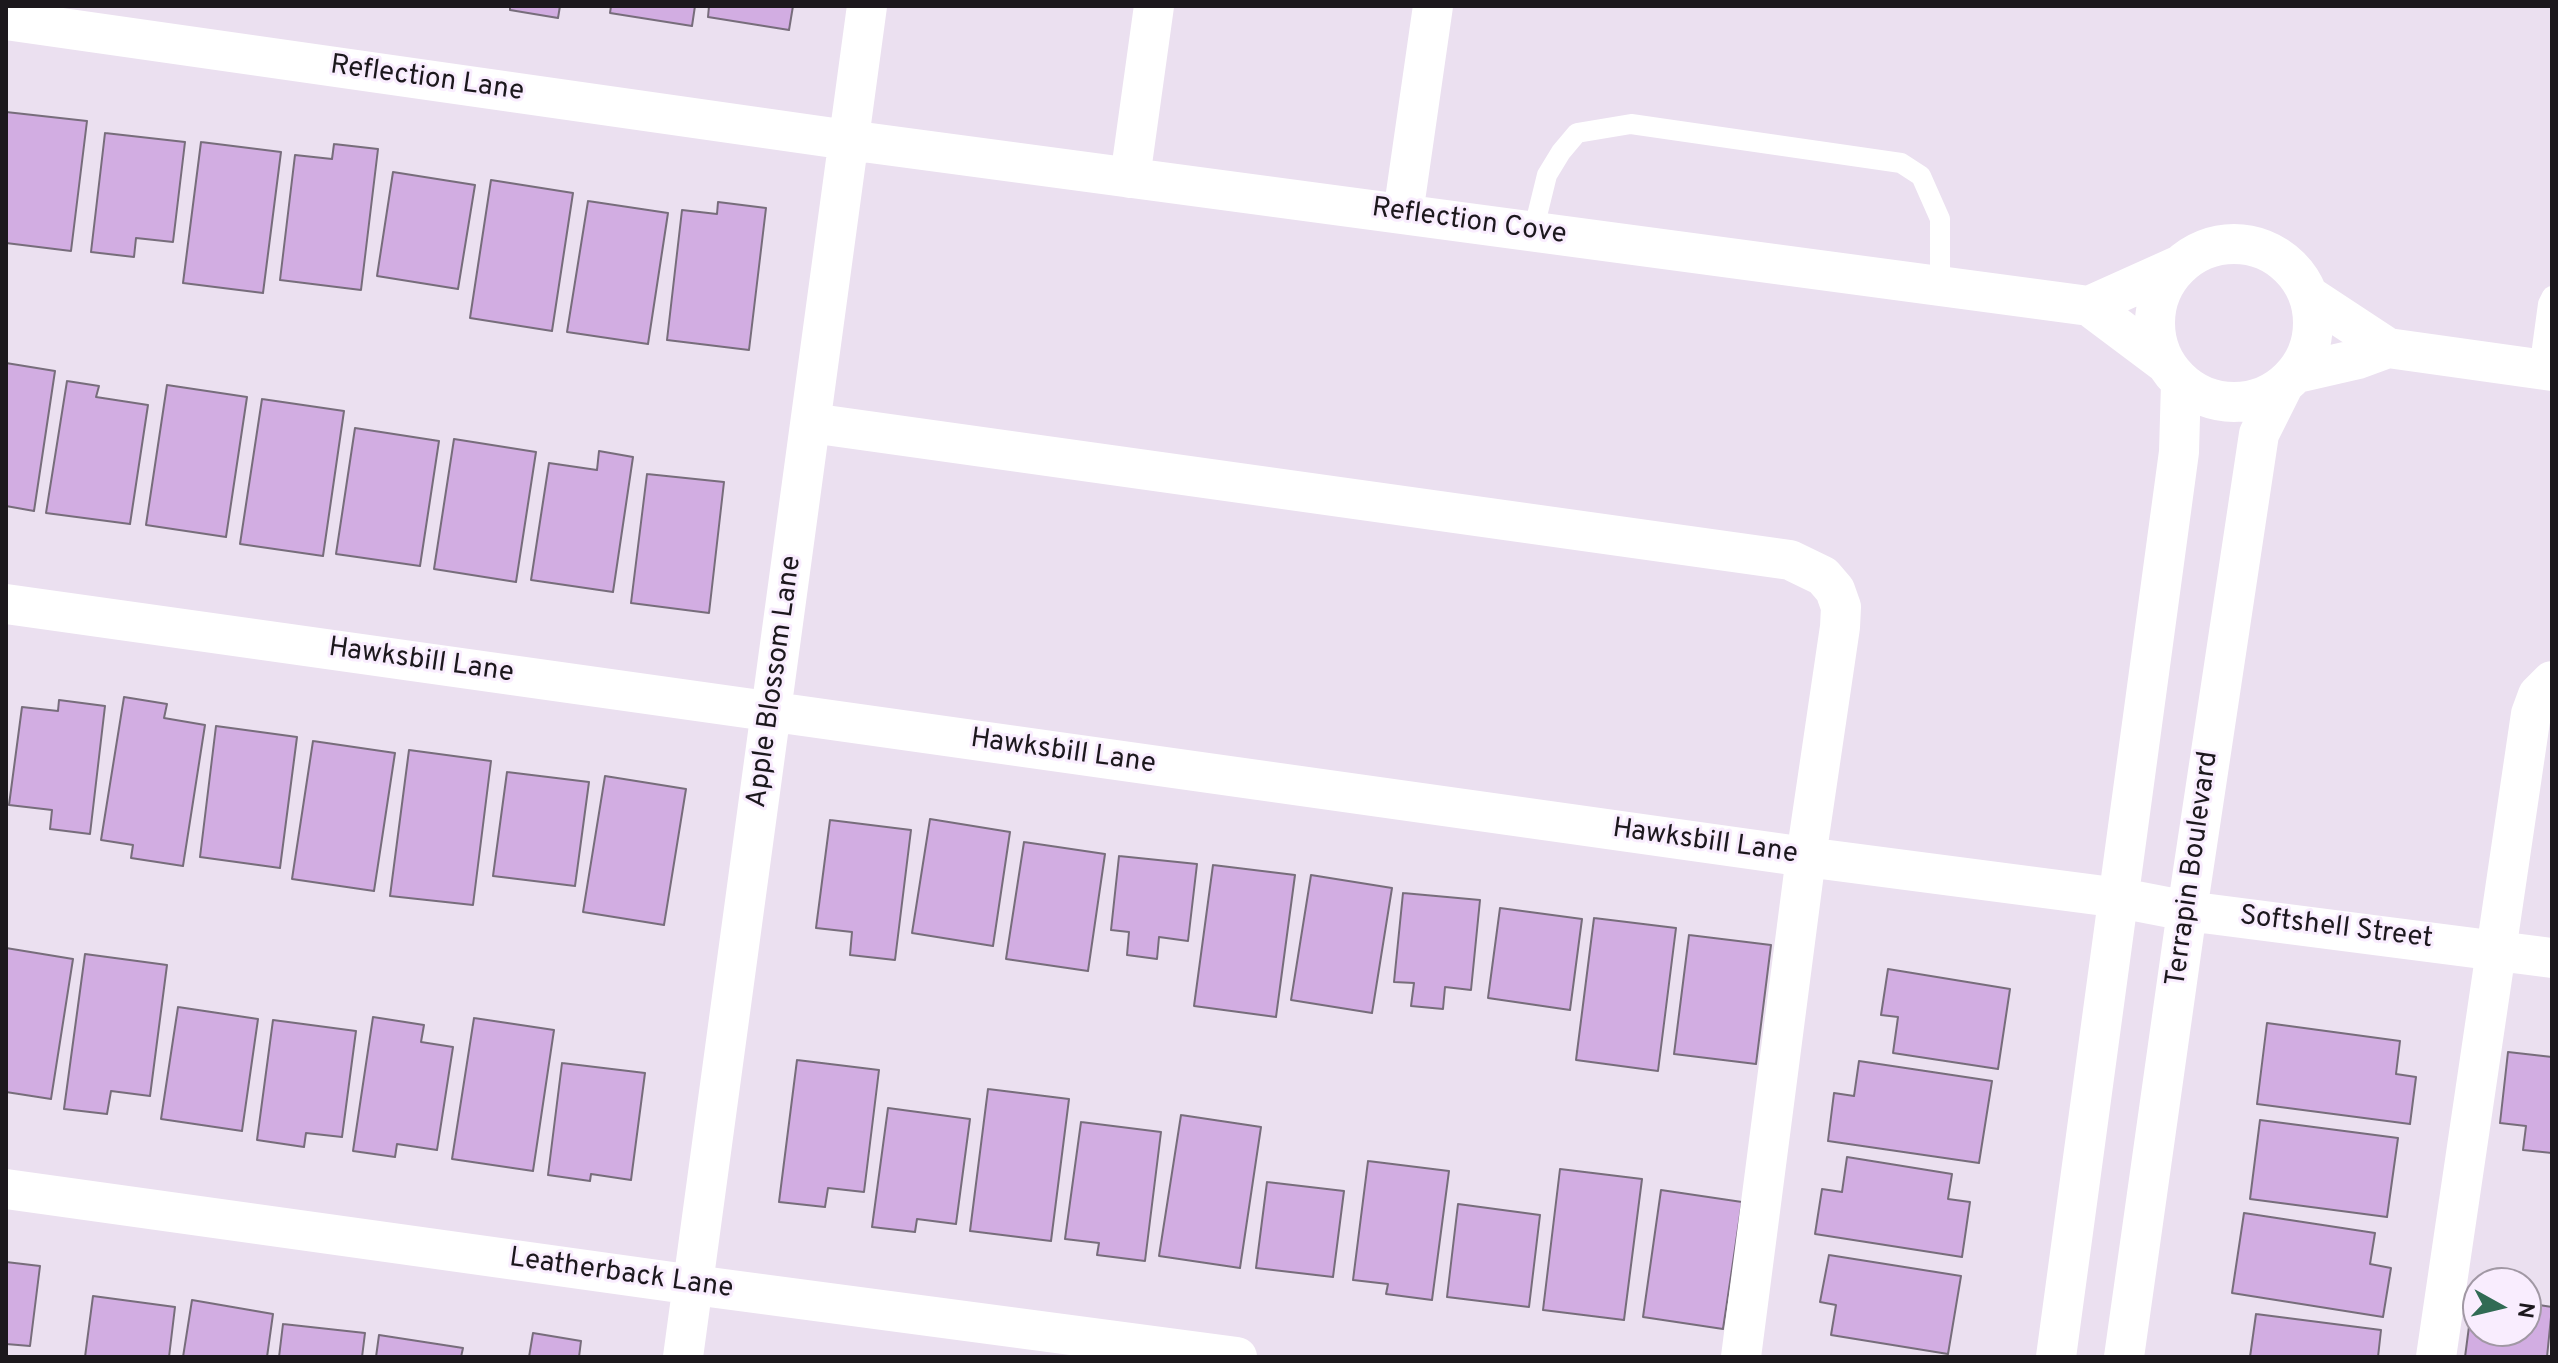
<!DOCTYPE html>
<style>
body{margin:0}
#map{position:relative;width:2558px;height:1363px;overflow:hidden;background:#ebe0f0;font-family:Overpass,sans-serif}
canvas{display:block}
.frame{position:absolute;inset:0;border:8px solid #1c181d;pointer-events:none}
.north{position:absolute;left:2462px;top:1267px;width:80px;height:80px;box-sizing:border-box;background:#f9edfe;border:2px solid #a198a4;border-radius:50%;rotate:98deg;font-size:22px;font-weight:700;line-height:32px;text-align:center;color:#1c181d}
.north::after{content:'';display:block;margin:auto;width:28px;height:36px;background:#316b54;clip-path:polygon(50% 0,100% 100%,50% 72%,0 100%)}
</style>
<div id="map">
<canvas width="2558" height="1363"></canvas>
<div class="frame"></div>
<div class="north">N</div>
</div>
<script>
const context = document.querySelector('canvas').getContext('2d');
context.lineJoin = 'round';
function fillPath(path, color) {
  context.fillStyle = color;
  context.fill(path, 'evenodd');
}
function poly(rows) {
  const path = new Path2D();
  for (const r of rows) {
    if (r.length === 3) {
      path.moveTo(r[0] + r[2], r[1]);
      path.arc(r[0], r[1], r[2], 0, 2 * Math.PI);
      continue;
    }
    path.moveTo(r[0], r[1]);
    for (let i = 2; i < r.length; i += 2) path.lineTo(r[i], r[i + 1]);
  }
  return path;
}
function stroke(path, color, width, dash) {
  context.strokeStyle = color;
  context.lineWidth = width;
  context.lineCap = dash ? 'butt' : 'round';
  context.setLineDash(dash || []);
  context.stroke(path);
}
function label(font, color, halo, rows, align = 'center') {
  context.font = font + ' Overpass,sans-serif';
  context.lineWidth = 6;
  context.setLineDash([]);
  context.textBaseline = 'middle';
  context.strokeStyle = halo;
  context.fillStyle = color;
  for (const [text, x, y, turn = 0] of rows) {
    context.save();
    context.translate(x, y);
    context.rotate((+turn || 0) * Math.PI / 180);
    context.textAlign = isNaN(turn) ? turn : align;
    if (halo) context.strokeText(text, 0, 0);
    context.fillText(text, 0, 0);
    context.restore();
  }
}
const building = poly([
 [510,6,560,6,558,18,510,10,510,6],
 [611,6,695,6,692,26,610,13,611,6],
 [709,6,793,6,789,30,708,17,709,6],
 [6,112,87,121,71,251,6,243,6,112],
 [105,133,185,142,173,242,136,238,134,257,91,252,105,133],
 [201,142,281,152,263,293,183,283,201,142],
 [334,144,378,149,361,290,280,280,295,155,332,159,334,144],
 [393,172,475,185,458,289,377,276,393,172],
 [491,180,573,193,552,331,470,318,491,180],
 [588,201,668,213,648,344,567,332,588,201],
 [718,202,766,208,749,350,667,340,682,210,717,214,718,202],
 [6,363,55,371,34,511,6,506,6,363],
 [67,381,99,386,96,397,148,405,130,524,46,513,67,381],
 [167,385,247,397,226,537,146,525,167,385],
 [262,399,344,411,323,556,240,544,262,399],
 [355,428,439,441,420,566,336,554,355,428],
 [454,439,536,452,516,582,434,569,454,439],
 [599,451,633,457,613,592,531,580,549,463,597,470,599,451],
 [647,474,724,482,709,613,631,603,647,474],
 [124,697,167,704,164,718,205,725,183,866,131,858,133,845,101,840,124,697],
 [59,700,105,706,90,834,50,829,52,810,9,805,22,707,58,711,59,700],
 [216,726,297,737,280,868,200,857,216,726],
 [313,741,395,753,374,891,292,879,313,741],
 [409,750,491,761,473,905,390,896,409,750],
 [507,772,589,782,575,886,493,876,507,772],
 [605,776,686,789,664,925,583,912,605,776],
 [930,819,1010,832,993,946,912,933,930,819],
 [830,820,911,830,895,960,850,955,852,932,816,928,830,820],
 [1024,842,1105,854,1088,971,1006,959,1024,842],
 [1119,856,1197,864,1188,941,1159,937,1157,959,1127,955,1129,932,1111,930,1119,856],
 [1213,865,1295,875,1276,1017,1194,1006,1213,865],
 [1311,875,1392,888,1372,1013,1291,1000,1311,875],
 [1403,893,1480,900,1471,990,1445,987,1443,1009,1411,1006,1414,983,1394,982,1403,893],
 [1500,908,1582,919,1570,1010,1488,998,1500,908],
 [1594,918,1676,928,1658,1071,1576,1060,1594,918],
 [1689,935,1771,945,1756,1064,1674,1054,1689,935],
 [6,948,73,959,51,1099,6,1092,6,948],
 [85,954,167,965,150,1096,111,1091,107,1114,64,1109,85,954],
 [1888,969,2010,989,1998,1069,1893,1053,1898,1017,1881,1015,1888,969],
 [178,1007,258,1019,242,1131,161,1119,178,1007],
 [373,1017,424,1025,421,1042,453,1047,437,1150,397,1144,395,1157,353,1151,373,1017],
 [474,1018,554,1030,533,1171,452,1159,474,1018],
 [273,1020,356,1031,342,1137,306,1133,304,1147,257,1140,273,1020],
 [2267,1023,2400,1041,2396,1074,2416,1077,2410,1124,2257,1104,2267,1023],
 [2508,1052,2552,1057,2552,1153,2523,1150,2526,1126,2500,1123,2508,1052],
 [797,1060,879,1070,864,1192,828,1188,825,1207,779,1202,797,1060],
 [1859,1061,1992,1081,1979,1163,1828,1141,1834,1093,1854,1096,1859,1061],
 [562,1063,645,1073,631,1180,591,1174,590,1181,548,1175,562,1063],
 [988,1089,1069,1099,1051,1241,970,1231,988,1089],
 [888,1108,970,1119,956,1224,917,1219,915,1232,872,1227,888,1108],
 [1181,1115,1261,1127,1240,1268,1159,1256,1181,1115],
 [2260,1120,2398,1138,2387,1217,2250,1199,2260,1120],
 [1081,1122,1161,1132,1145,1261,1097,1255,1099,1243,1065,1239,1081,1122],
 [1847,1157,1952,1174,1948,1199,1970,1202,1962,1257,1815,1234,1822,1189,1842,1192,1847,1157],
 [1368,1161,1449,1171,1432,1300,1386,1294,1388,1284,1353,1280,1368,1161],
 [1560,1169,1642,1179,1624,1320,1543,1310,1560,1169],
 [1267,1182,1344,1191,1333,1277,1256,1268,1267,1182],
 [1661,1190,1742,1202,1723,1329,1643,1317,1661,1190],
 [1458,1204,1540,1215,1529,1307,1447,1297,1458,1204],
 [2244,1213,2375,1233,2370,1264,2391,1268,2383,1317,2232,1293,2244,1213],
 [1829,1255,1961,1276,1948,1354,1831,1335,1836,1305,1820,1302,1829,1255],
 [6,1262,40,1266,30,1346,6,1344,6,1262],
 [93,1296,175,1307,169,1357,85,1357,93,1296],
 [2473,1296,2478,1297,2478,1331,2526,1331,2526,1303,2552,1307,2547,1357,2465,1357,2473,1296],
 [192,1300,273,1314,267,1357,183,1357,192,1300],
 [2256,1314,2381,1330,2378,1357,2250,1357,2256,1314],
 [283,1324,365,1333,362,1357,279,1357,283,1324],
 [533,1333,581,1341,579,1357,529,1357,533,1333],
 [379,1335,463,1348,461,1357,376,1357,379,1335]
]);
fillPath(building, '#d2ade2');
stroke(building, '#776d7b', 2);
stroke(poly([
 [1533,232,1547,175,1561,152,1577,133,1631,124,1901,163,1921,176,1940,219,1940,287],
 [2539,370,2548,304,2552,296]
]), '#fff', 20);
stroke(poly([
 [6,20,848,140,2089,306,2165,363],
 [1130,178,1154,6],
 [1403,214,1433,6],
 [2234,323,79],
 [2309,296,2388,348,2552,371],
 [2089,306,2178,266],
 [2297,373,2358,359,2388,348],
 [811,423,1790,560,1823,576,1835,590,1841,607,1840,627,1806,857,1741,1357],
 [6,604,1806,857,2120,898,2187,911,2552,958],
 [6,1189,694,1285,1237,1357],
 [683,1357,867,6],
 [2056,1357,2179,452,2181,383],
 [2124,1357,2187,911,2259,434,2283,386],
 [2436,1357,2531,714,2538,695,2552,681]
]), '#fff', 40);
label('28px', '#1c181d', '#f9edfe', [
 ["Reflection Lane",427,80,8],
 ["Reflection Cove",1469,223,8],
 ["Hawksbill Lane",421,662,8],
 ["Apple Blossom Lane",776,682,-82],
 ["Hawksbill Lane",1063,753,8],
 ["Hawksbill Lane",1705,843,8],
 ["Terrapin Boulevard",2194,869,-82],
 ["Softshell Street",2336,929,7],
 ["Leatherback Lane",621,1275,8]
]);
</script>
